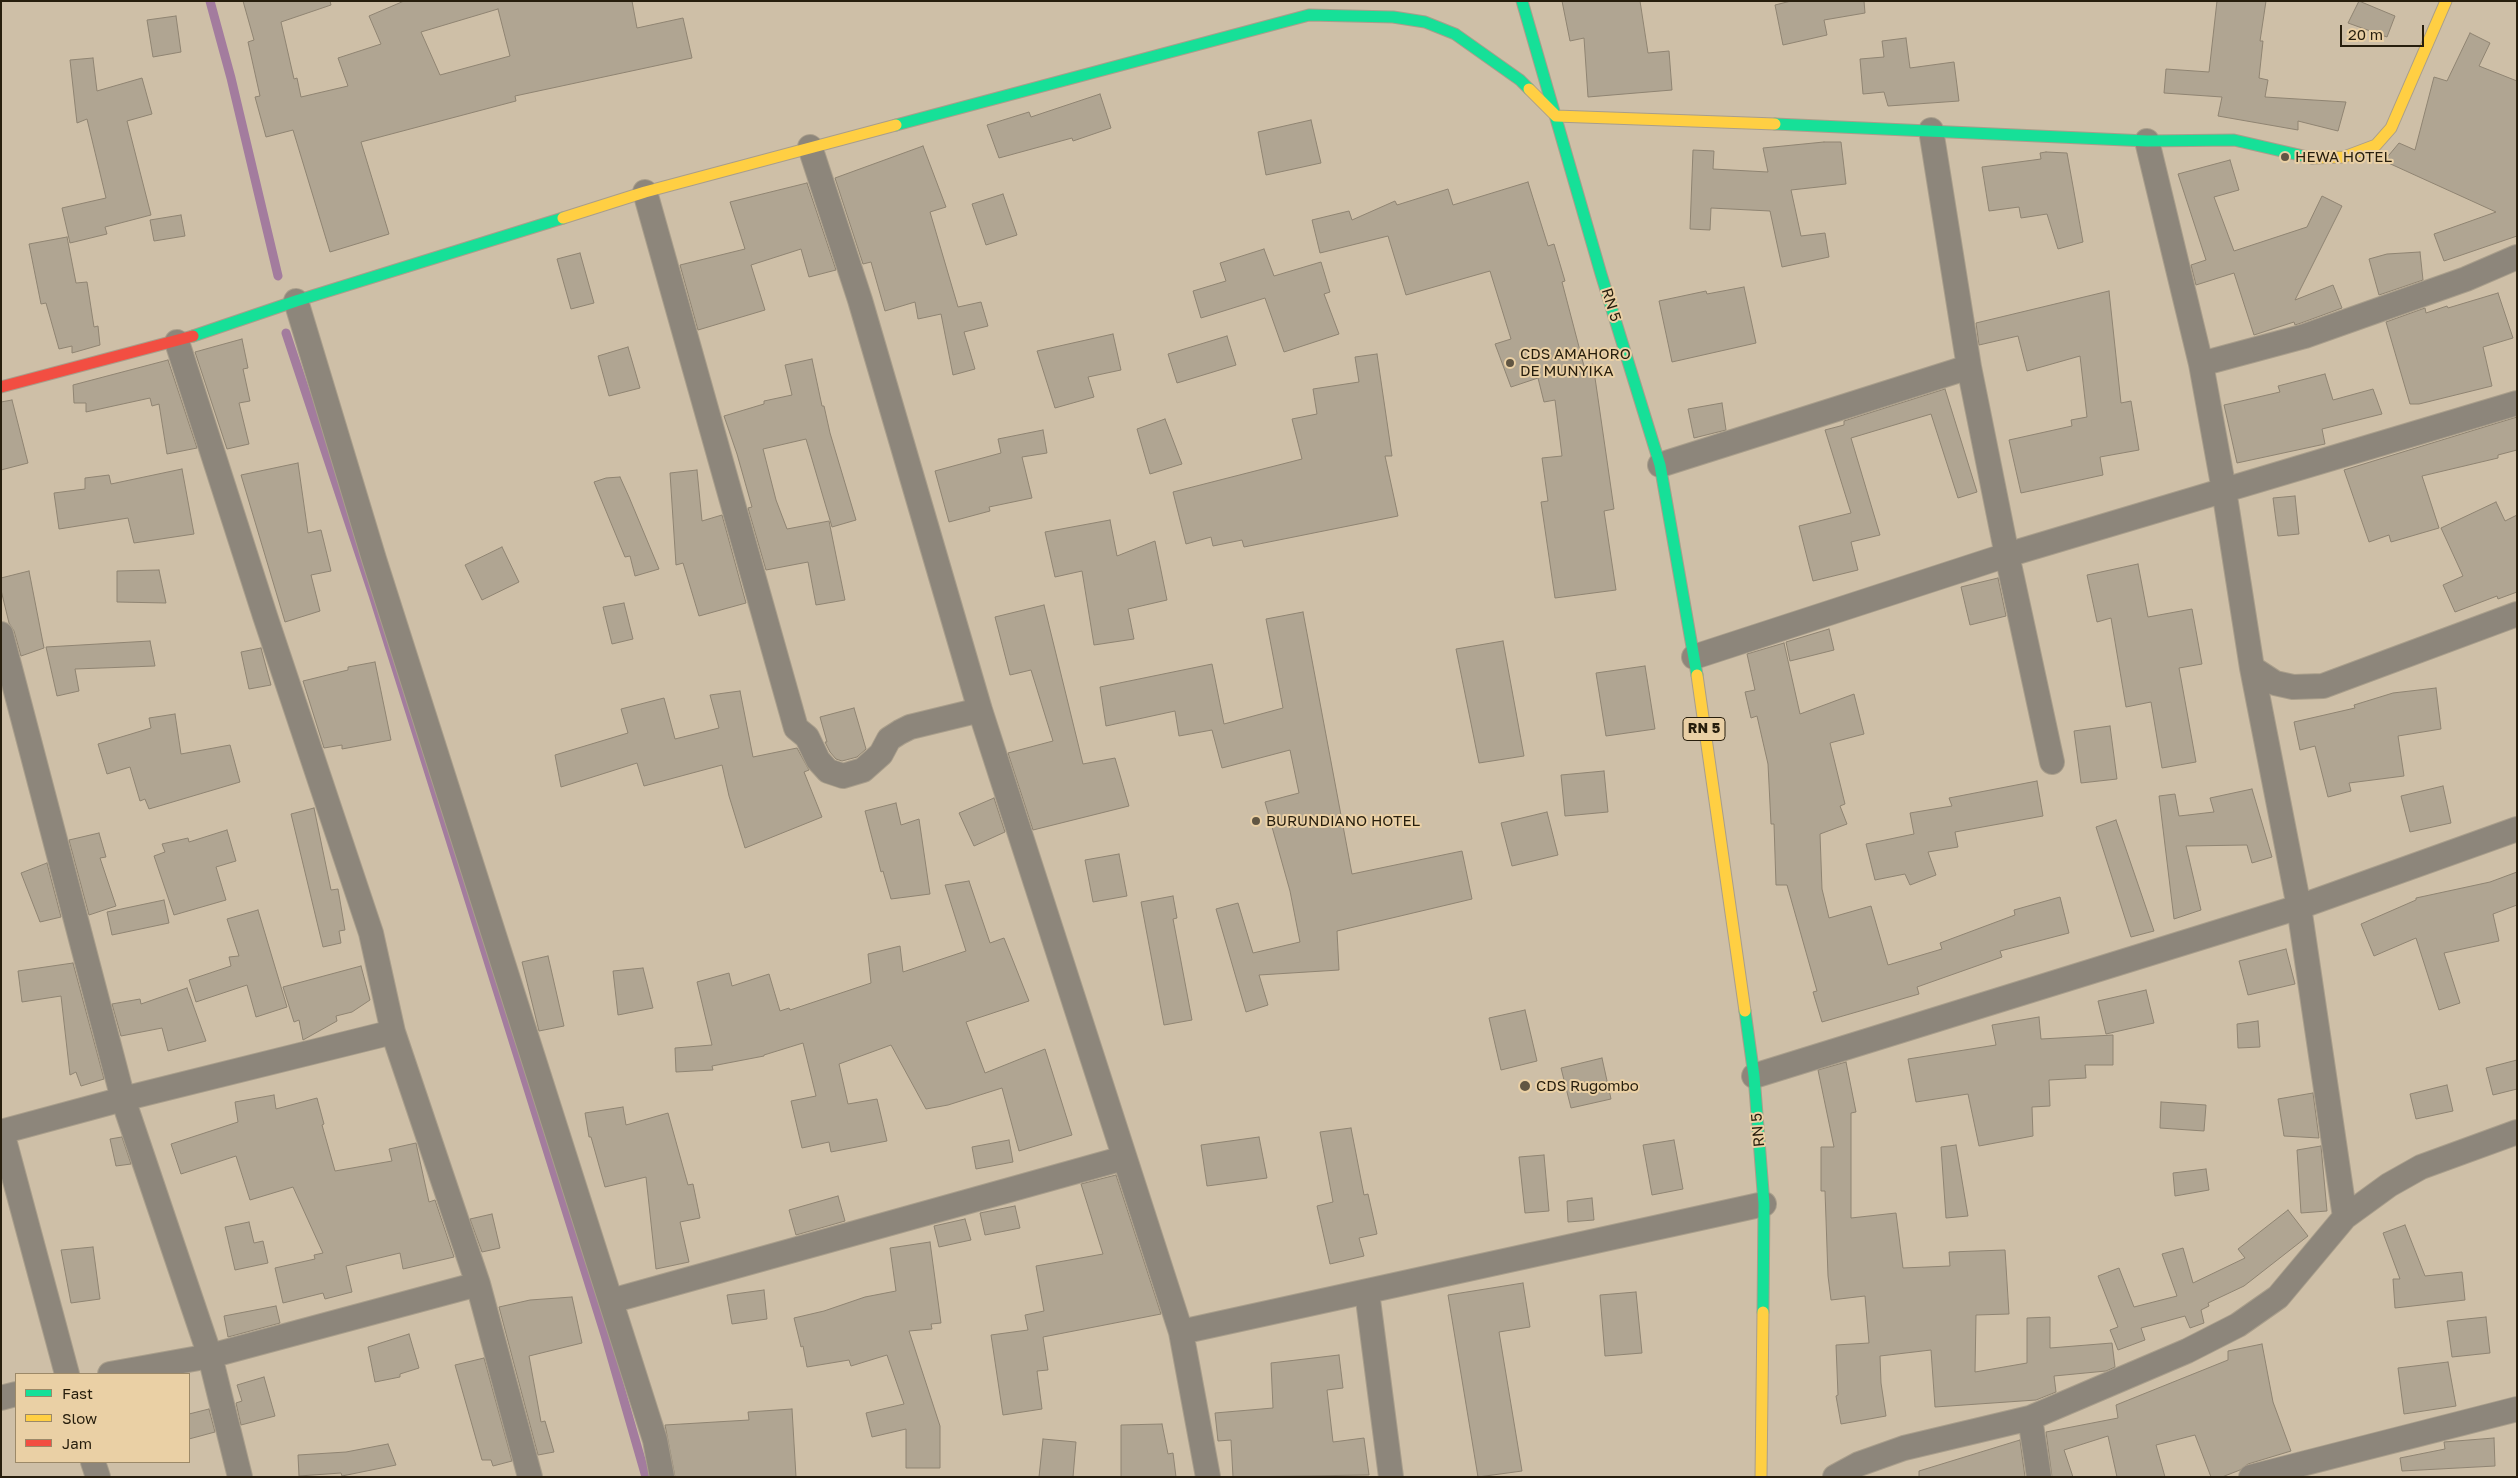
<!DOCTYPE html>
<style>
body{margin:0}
#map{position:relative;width:2518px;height:1478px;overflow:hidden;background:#cebfa7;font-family:"Golos Text",sans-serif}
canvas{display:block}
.frame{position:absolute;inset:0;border:2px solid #271e0d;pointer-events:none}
.legend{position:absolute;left:15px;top:1373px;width:175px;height:90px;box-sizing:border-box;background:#ead0a5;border:1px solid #9c8968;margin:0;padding:6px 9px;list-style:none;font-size:15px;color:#271e0d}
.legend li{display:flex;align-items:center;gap:10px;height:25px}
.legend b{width:25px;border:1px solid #9c8968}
.scale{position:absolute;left:2340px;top:25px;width:84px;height:22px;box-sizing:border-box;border:2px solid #271e0d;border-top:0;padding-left:6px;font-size:15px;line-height:18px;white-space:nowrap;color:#271e0d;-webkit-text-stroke:4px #ead0a5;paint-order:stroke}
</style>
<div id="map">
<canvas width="2518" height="1478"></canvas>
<div class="frame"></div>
<ul class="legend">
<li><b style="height:6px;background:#16e098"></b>Fast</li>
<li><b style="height:6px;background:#ffcf43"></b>Slow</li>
<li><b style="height:6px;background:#f24e42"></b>Jam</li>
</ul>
<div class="scale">20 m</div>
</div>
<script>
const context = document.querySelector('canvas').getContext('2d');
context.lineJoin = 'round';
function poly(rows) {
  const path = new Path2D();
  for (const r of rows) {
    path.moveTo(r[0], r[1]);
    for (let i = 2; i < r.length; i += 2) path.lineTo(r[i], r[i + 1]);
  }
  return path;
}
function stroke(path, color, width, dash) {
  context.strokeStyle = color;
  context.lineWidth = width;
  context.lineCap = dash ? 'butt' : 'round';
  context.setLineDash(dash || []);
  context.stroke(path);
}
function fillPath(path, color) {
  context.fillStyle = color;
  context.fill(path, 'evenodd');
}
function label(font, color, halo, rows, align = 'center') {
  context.font = font + ' "Golos Text",sans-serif';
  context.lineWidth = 4;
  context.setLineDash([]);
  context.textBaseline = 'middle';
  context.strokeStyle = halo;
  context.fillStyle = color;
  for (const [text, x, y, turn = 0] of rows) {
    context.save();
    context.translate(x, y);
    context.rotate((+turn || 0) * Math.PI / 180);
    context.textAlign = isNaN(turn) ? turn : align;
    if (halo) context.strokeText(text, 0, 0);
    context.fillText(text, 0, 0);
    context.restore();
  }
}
stroke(poly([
 [210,1,231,78,278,276],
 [286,333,373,595,463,881,605,1335,646,1477]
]), '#a37c9e', 9);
const building = poly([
 [243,1,330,1,331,5,281,22,294,79,297,78,301,97,348,86,338,58,381,44,369,16,404,1,632,1,637,28,683,18,692,58,515,96,516,101,361,142,389,234,330,252,293,130,266,137,255,97,260,96,248,42,254,40,243,1],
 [498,9,510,56,440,75,421,32,498,9],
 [1562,1,1640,1,1648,53,1669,51,1672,90,1588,97,1584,38,1570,41,1562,1],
 [1791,1,1864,1,1865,13,1824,20,1827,35,1783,45,1775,5,1791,1],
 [2217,1,2266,1,2260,41,2263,41,2259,78,2268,80,2265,97,2346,102,2338,131,2298,121,2298,130,2218,116,2222,97,2164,93,2166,69,2209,72,2217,1],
 [2359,1,2395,16,2387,37,2348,23,2359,1],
 [176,16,181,52,153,57,147,20,176,16],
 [2470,33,2490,43,2479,66,2517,81,2517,236,2444,261,2434,234,2496,212,2384,161,2399,143,2415,150,2434,77,2447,81,2470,33],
 [1906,38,1910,68,1954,62,1959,101,1888,106,1884,92,1863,94,1860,59,1884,57,1882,41,1906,38],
 [93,58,97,91,142,78,152,114,127,121,151,215,105,227,107,234,70,243,62,208,106,198,87,119,77,123,70,60,93,58],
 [1100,94,1111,128,1073,141,1072,138,999,158,987,125,1029,112,1031,117,1100,94],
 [1311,120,1321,163,1266,175,1258,132,1311,120],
 [1824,142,1841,142,1846,184,1791,190,1801,236,1825,233,1829,257,1782,267,1770,211,1711,208,1710,230,1690,229,1693,150,1714,151,1713,169,1768,172,1763,148,1824,142],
 [923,146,946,207,930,212,958,307,981,302,988,326,964,332,975,369,953,375,941,314,918,319,915,302,885,311,871,262,863,264,835,178,923,146],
 [2046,152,2067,153,2083,242,2058,249,2047,214,2021,218,2019,207,1989,211,1982,167,2041,159,2040,153,2046,152],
 [2230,160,2239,190,2214,197,2234,251,2307,227,2322,196,2342,206,2295,300,2333,285,2342,308,2301,323,2295,325,2294,322,2254,335,2234,273,2196,285,2191,265,2206,260,2178,174,2230,160],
 [1528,182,1548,246,1554,244,1565,281,1562,282,1584,366,1593,364,1614,509,1604,511,1616,590,1555,598,1541,502,1548,501,1542,458,1562,456,1555,400,1544,402,1538,378,1511,387,1495,344,1511,339,1490,271,1406,295,1388,236,1320,253,1312,220,1349,211,1352,220,1395,201,1397,205,1448,189,1453,205,1528,182],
 [807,183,836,270,809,277,801,249,751,265,765,310,698,330,680,265,745,249,730,202,807,183],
 [1003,194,1017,235,986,245,972,204,1003,194],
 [181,215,185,236,154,241,150,220,181,215],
 [67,237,76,283,87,282,94,327,98,326,100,345,72,353,72,346,59,349,46,303,41,304,29,244,67,237],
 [1264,249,1274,276,1321,262,1330,292,1324,294,1339,334,1284,352,1265,298,1201,318,1193,291,1226,281,1220,263,1264,249],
 [2420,252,2423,280,2379,295,2369,259,2387,254,2420,252],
 [580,253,594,303,571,309,557,259,580,253],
 [1744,287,1756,343,1672,362,1659,301,1706,291,1707,294,1744,287],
 [2109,291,2121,403,2131,401,2139,450,2100,457,2103,475,2021,493,2009,440,2072,426,2071,420,2087,417,2080,356,2027,371,2018,336,1979,345,1976,323,2109,291],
 [2498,293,2513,338,2483,347,2492,386,2419,404,2410,404,2386,322,2425,308,2426,313,2447,306,2448,308,2498,293],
 [1113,334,1121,370,1088,377,1094,397,1055,408,1037,351,1113,334],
 [1227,336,1236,365,1177,383,1168,354,1227,336],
 [242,339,248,368,243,369,250,401,239,403,249,444,227,449,195,352,242,339],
 [628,347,640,388,609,396,598,356,628,347],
 [1377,354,1392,456,1385,456,1398,516,1244,547,1242,540,1213,546,1211,537,1186,544,1173,492,1302,459,1292,419,1317,414,1313,389,1359,382,1355,357,1377,354],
 [812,359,822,406,824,406,830,433,856,520,832,527,806,439,763,449,776,500,787,529,829,521,845,600,816,605,808,562,766,570,748,508,752,507,737,454,724,416,764,404,764,401,792,395,785,365,812,359],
 [168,360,197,448,167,454,159,404,152,406,150,398,86,412,86,403,74,403,73,385,168,360],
 [2325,374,2333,400,2373,389,2382,414,2322,429,2325,444,2237,463,2224,405,2280,392,2278,386,2325,374],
 [1945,389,1977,492,1958,498,1931,414,1851,438,1880,535,1851,542,1858,570,1813,581,1799,526,1851,513,1825,430,1844,425,1844,421,1945,389],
 [12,400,28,463,1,470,1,402,12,400],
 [1722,403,1726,430,1694,438,1688,409,1722,403],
 [2517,417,2517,450,2498,455,2498,458,2422,476,2439,528,2391,542,2389,535,2369,542,2344,470,2517,417],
 [1165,419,1182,464,1150,474,1137,429,1165,419],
 [1043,430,1047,453,1022,457,1032,498,989,507,990,511,949,522,935,471,1001,453,998,439,1043,430],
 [298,463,308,533,321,530,331,571,311,575,320,611,285,622,241,475,298,463],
 [182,469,194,534,134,543,128,518,59,529,54,493,85,489,85,478,109,475,111,484,182,469],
 [697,470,702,521,722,515,746,603,699,616,683,563,676,565,670,473,697,470],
 [620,477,629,497,659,569,635,576,630,556,625,557,594,482,606,478,620,477],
 [2295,496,2299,534,2278,536,2273,498,2295,496],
 [2496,502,2505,521,2517,515,2517,592,2498,599,2497,596,2455,612,2443,585,2463,576,2441,528,2496,502],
 [1110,520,1117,556,1155,541,1167,600,1128,609,1134,639,1094,645,1082,571,1055,577,1045,532,1110,520],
 [502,547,519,582,482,600,465,565,502,547],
 [2138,564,2148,617,2192,609,2202,664,2179,668,2196,762,2162,768,2151,702,2126,707,2111,618,2097,622,2087,575,2138,564],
 [159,570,166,603,117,602,117,571,159,570],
 [29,571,44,648,21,656,14,631,9,623,1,590,1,578,29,571],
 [1998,578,2006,616,1970,625,1961,587,1998,578],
 [624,603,633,639,612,644,603,607,624,603],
 [1044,605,1083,764,1115,758,1129,806,1033,830,1008,753,1053,741,1031,670,1010,675,995,617,1044,605],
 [1303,612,1352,874,1462,851,1472,899,1337,931,1339,970,1259,975,1268,1005,1246,1012,1216,909,1238,903,1253,953,1300,942,1290,891,1265,802,1299,793,1290,750,1222,768,1212,730,1179,736,1175,711,1106,726,1100,687,1212,664,1224,724,1283,708,1266,619,1303,612],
 [1829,629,1834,650,1790,661,1786,642,1829,629],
 [150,641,155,666,75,669,79,691,57,696,46,647,150,641],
 [1503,641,1524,756,1479,763,1456,649,1503,641],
 [1784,643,1800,714,1854,694,1864,734,1830,743,1845,804,1840,806,1847,824,1820,834,1822,889,1829,918,1871,906,1888,965,1942,949,1940,943,2015,915,2014,910,2060,897,2069,933,2000,951,2002,957,1917,987,1919,994,1822,1022,1813,992,1817,991,1787,885,1776,885,1774,824,1771,824,1768,764,1757,716,1751,718,1745,692,1755,690,1747,654,1784,643],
 [261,648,271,685,249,689,241,652,261,648],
 [375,662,391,740,342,749,342,745,324,748,303,681,348,670,348,667,375,662],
 [1645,666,1655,729,1606,736,1596,673,1645,666],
 [2436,688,2441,729,2398,736,2404,776,2349,783,2351,791,2328,797,2315,746,2300,750,2294,722,2355,708,2354,705,2393,693,2436,688],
 [740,691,753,757,797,748,809,770,804,772,822,817,745,848,729,796,722,765,644,786,637,763,561,787,555,755,628,733,621,709,664,698,675,739,719,728,710,695,740,691],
 [854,708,866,749,857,757,842,761,836,759,830,752,825,742,827,742,820,717,854,708],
 [175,714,181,754,230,745,240,782,149,809,145,799,140,801,130,767,107,774,98,744,151,728,149,718,175,714],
 [2110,726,2117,779,2081,783,2074,731,2110,726],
 [1604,771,1608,812,1565,816,1561,775,1604,771],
 [2037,781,2043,816,1955,832,1958,847,1928,852,1936,875,1910,885,1905,874,1875,880,1866,844,1914,834,1910,813,1952,806,1949,798,2037,781],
 [2443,786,2451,823,2410,832,2401,796,2443,786],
 [2252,789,2272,857,2252,863,2247,845,2186,846,2201,910,2174,919,2159,796,2175,794,2179,816,2214,812,2210,798,2252,789],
 [994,798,1005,832,974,846,959,813,994,798],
 [896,803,901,825,919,819,930,894,891,899,883,871,881,872,865,811,896,803],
 [314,808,331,890,338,889,345,930,339,931,341,943,323,947,291,814,314,808],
 [1547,812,1558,855,1512,866,1501,823,1547,812],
 [2116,820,2154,931,2131,937,2096,827,2116,820],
 [227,830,236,861,216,867,226,900,174,915,154,856,165,852,162,844,188,838,189,842,227,830],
 [99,833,106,857,100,858,116,906,89,915,69,840,99,833],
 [1119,854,1127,896,1093,902,1085,860,1119,854],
 [47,863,61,917,40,922,21,873,47,863],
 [2517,872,2517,905,2493,914,2499,941,2444,953,2460,1003,2439,1010,2416,938,2374,956,2361,924,2416,900,2416,898,2490,882,2517,872],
 [969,881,990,943,1004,938,1029,1001,966,1022,985,1073,1045,1049,1072,1135,1019,1151,1002,1088,948,1105,926,1109,891,1045,839,1064,848,1104,877,1099,887,1141,831,1152,829,1142,802,1148,791,1101,816,1096,803,1043,764,1055,764,1056,712,1066,713,1070,676,1072,675,1048,712,1045,697,982,729,973,732,986,769,974,780,1011,789,1008,790,1010,871,983,868,954,900,946,903,972,966,951,945,885,969,881],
 [1173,896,1177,918,1173,919,1192,1020,1164,1025,1141,902,1173,896],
 [164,900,169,923,112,935,107,912,164,900],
 [258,910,287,1007,256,1017,247,985,196,1002,189,980,231,966,229,957,239,956,227,919,258,910],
 [2286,949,2295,984,2248,995,2239,961,2286,949],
 [548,956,564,1026,539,1031,522,962,548,956],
 [73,963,104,1079,81,1086,76,1072,70,1075,61,996,22,1002,18,971,73,963],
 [361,966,370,1000,352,1012,336,1016,337,1021,303,1040,299,1020,294,1022,283,987,361,966],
 [643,968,653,1008,618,1015,613,971,643,968],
 [187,988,206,1041,168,1051,162,1028,121,1036,112,1004,140,999,141,1004,187,988],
 [2146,990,2154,1023,2106,1034,2098,1001,2146,990],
 [1525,1010,1537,1061,1501,1070,1489,1018,1525,1010],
 [2039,1017,2041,1039,2113,1035,2113,1065,2085,1065,2086,1078,2049,1080,2050,1106,2032,1107,2033,1136,1979,1146,1968,1094,1916,1102,1908,1059,1996,1045,1992,1025,2039,1017],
 [2258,1021,2260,1047,2238,1048,2237,1024,2258,1021],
 [1602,1058,1611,1099,1571,1108,1561,1068,1602,1058],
 [2517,1060,2517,1089,2493,1095,2486,1068,2517,1060],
 [1846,1062,1856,1112,1851,1113,1851,1218,1896,1213,1903,1268,1950,1266,1949,1252,2005,1250,2009,1314,1976,1315,1975,1372,2027,1363,2027,1318,2050,1317,2050,1348,2112,1343,2115,1367,2106,1371,2054,1376,2056,1392,2036,1400,1935,1407,1931,1350,1880,1356,1881,1383,1886,1416,1841,1424,1836,1396,1838,1395,1836,1345,1869,1343,1865,1296,1831,1300,1828,1276,1825,1191,1821,1191,1821,1147,1834,1147,1818,1070,1846,1062],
 [2447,1085,2453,1111,2416,1119,2410,1094,2447,1085],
 [2313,1093,2319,1138,2284,1136,2278,1099,2313,1093],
 [274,1095,276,1109,317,1098,324,1124,322,1125,335,1171,392,1161,389,1149,416,1143,429,1202,435,1200,454,1257,403,1269,400,1253,346,1266,352,1292,325,1299,323,1293,283,1303,275,1268,315,1259,314,1255,323,1253,293,1187,250,1200,236,1156,181,1174,171,1144,238,1122,235,1102,274,1095],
 [2161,1102,2206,1105,2204,1131,2160,1128,2161,1102],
 [623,1107,626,1125,668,1113,688,1185,693,1184,700,1218,680,1222,689,1262,656,1269,646,1177,605,1187,591,1137,589,1137,585,1113,623,1107],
 [1351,1128,1364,1195,1368,1194,1377,1234,1359,1238,1364,1256,1330,1264,1317,1206,1333,1202,1320,1132,1351,1128],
 [122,1137,131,1164,116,1166,110,1139,122,1137],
 [1259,1137,1267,1178,1207,1186,1201,1145,1259,1137],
 [1009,1140,1013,1162,976,1169,972,1147,1009,1140],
 [1674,1140,1683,1189,1652,1195,1643,1145,1674,1140],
 [1956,1145,1968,1216,1946,1218,1941,1147,1956,1145],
 [2321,1146,2327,1211,2301,1213,2297,1150,2321,1146],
 [1544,1155,1549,1211,1525,1213,1519,1157,1544,1155],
 [2206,1169,2209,1190,2175,1196,2173,1173,2206,1169],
 [1116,1175,1161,1314,1043,1337,1048,1370,1037,1371,1042,1409,1003,1415,991,1335,1028,1330,1025,1315,1044,1311,1036,1266,1103,1254,1081,1184,1116,1175],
 [838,1196,845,1221,796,1235,789,1210,838,1196],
 [1592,1198,1594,1220,1568,1222,1567,1201,1592,1198],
 [1015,1206,1020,1228,985,1235,980,1213,1015,1206],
 [2288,1210,2308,1236,2244,1286,2208,1303,2209,1306,2201,1310,2204,1323,2190,1328,2185,1316,2141,1328,2145,1340,2118,1350,2110,1330,2118,1327,2098,1276,2119,1268,2134,1307,2177,1296,2162,1254,2183,1248,2193,1283,2245,1258,2238,1249,2288,1210],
 [492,1214,500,1248,482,1252,470,1219,492,1214],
 [965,1219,971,1240,939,1247,934,1226,965,1219],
 [249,1222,254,1243,263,1241,268,1263,235,1270,225,1227,249,1222],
 [2405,1225,2425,1276,2462,1272,2465,1300,2395,1308,2393,1279,2400,1279,2383,1233,2405,1225],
 [930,1242,941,1323,931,1324,932,1329,909,1331,940,1426,940,1468,906,1468,906,1429,872,1437,866,1413,904,1404,887,1355,851,1366,849,1360,807,1367,803,1346,801,1347,794,1318,824,1311,865,1297,896,1291,890,1248,930,1242],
 [93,1247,100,1299,71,1303,61,1250,93,1247],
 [1523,1283,1530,1327,1499,1332,1522,1471,1478,1477,1448,1295,1523,1283],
 [764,1290,767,1319,732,1324,727,1295,764,1290],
 [1636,1292,1642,1353,1605,1356,1600,1295,1636,1292],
 [572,1297,582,1343,529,1356,541,1422,545,1421,554,1452,538,1455,499,1307,530,1300,572,1297],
 [276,1306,280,1323,228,1337,224,1316,276,1306],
 [2486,1317,2490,1353,2452,1357,2447,1321,2486,1317],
 [409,1334,419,1368,400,1374,400,1377,375,1382,368,1347,409,1334],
 [2262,1344,2273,1402,2291,1451,2248,1464,2240,1470,2222,1477,2211,1477,2195,1435,2156,1445,2165,1477,2117,1477,2108,1436,2064,1450,2073,1477,2052,1477,2046,1432,2118,1418,2116,1405,2228,1360,2228,1351,2262,1344],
 [1339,1355,1343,1388,1327,1390,1333,1442,1364,1438,1369,1475,1233,1477,1231,1440,1218,1441,1215,1413,1273,1408,1271,1363,1339,1355],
 [484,1358,512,1461,493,1466,491,1460,482,1460,455,1365,484,1358],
 [2448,1362,2456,1406,2404,1414,2398,1368,2448,1362],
 [264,1377,275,1416,241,1425,236,1403,242,1401,237,1385,264,1377],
 [209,1409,215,1432,189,1439,189,1414,209,1409],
 [792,1409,796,1477,675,1477,665,1425,749,1420,748,1412,792,1409],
 [1162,1424,1168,1454,1173,1453,1176,1477,1121,1477,1121,1425,1162,1424],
 [2494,1438,2495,1466,2402,1471,2400,1458,2445,1449,2444,1442,2494,1438],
 [1043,1439,1076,1442,1073,1477,1039,1477,1043,1439],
 [2020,1440,2025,1477,1919,1477,1919,1471,2020,1440],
 [388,1444,396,1465,342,1476,341,1473,299,1476,298,1455,346,1452,388,1444]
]);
fillPath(building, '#b0a592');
stroke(building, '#8f8472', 1);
const street = poly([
 [1931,130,1969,367,2007,555,2052,762],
 [2147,141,2201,364,2224,490,2252,668,2275,683,2293,687,2323,686,2517,614],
 [810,147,860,300,980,710,1181,1332,1208,1477],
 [645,192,796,728,807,737,818,760,828,771,843,776,863,770,881,754,889,739,900,732,910,727,980,710],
 [296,301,374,559,655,1440,662,1477],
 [177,342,265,616,371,933,393,1032,478,1284,530,1477],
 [2201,364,2305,336,2466,279,2517,257],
 [1660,465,1969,367],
 [1,634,123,1099,210,1356,240,1477],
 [1694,657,2007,555,2517,403],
 [2252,668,2299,907,2345,1217],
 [1754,1076,2299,907,2517,829],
 [1,1132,123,1099,393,1032],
 [2,1132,67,1374],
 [1367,1292,1391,1477],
 [611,1301,1124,1158],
 [1181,1332,1764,1204],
 [110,1374,210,1356,478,1284],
 [1,1398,16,1394],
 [2030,1418,2039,1477],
 [93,1462,98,1477],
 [1835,1477,1859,1464,1904,1448,2030,1418,2187,1351,2238,1325,2278,1297,2345,1217,2389,1185,2421,1167,2517,1132],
 [2251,1477,2517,1409]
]);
const fast = poly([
 [1522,1,1601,274,1660,465,1697,675],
 [1775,124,2147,141,2234,140,2312,158],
 [896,125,1309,15,1393,17,1425,22,1455,34,1520,80,1529,89],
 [193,336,296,301,563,218],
 [1745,1011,1754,1076,1764,1204,1763,1312]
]);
const slow = poly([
 [1529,89,1556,116,1775,124],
 [2312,158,2344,157,2376,145,2391,128,2446,1],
 [563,218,645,192,896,125],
 [1697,675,1745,1011],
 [1761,1477,1763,1312]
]);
const jam = poly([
 [1,387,193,336]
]);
stroke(street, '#a99e8b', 26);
stroke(fast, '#a99e8b', 13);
stroke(slow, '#a99e8b', 13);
stroke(jam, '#a99e8b', 13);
stroke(street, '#8d867b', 24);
stroke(fast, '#16e098', 11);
stroke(slow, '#ffcf43', 11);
stroke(jam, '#f24e42', 11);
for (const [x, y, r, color] of [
 [2285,157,5,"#615643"],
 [1510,363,5,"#615643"],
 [1256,821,5,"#615643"],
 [1525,1086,6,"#615643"]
]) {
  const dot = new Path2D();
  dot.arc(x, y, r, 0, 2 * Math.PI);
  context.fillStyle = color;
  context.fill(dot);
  stroke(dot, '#ead0a5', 2);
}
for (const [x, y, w] of [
 [1704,729,42]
]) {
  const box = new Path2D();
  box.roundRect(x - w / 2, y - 11.5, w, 23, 4);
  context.fillStyle = '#ead0a5';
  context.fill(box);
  stroke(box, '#271e0d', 1);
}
label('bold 14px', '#271e0d', null, [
 ["RN 5",1704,729]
]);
label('15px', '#271e0d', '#ead0a5', [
 ["HEWA HOTEL",2295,157],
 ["CDS AMAHORO",1520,354],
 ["DE MUNYIKA",1520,371],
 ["BURUNDIANO HOTEL",1266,821],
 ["CDS Rugombo",1536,1086]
], 'left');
label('15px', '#271e0d', '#ead0a5', [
 ["RN 5",1611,305,73],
 ["RN 5",1758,1130,-95]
]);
</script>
